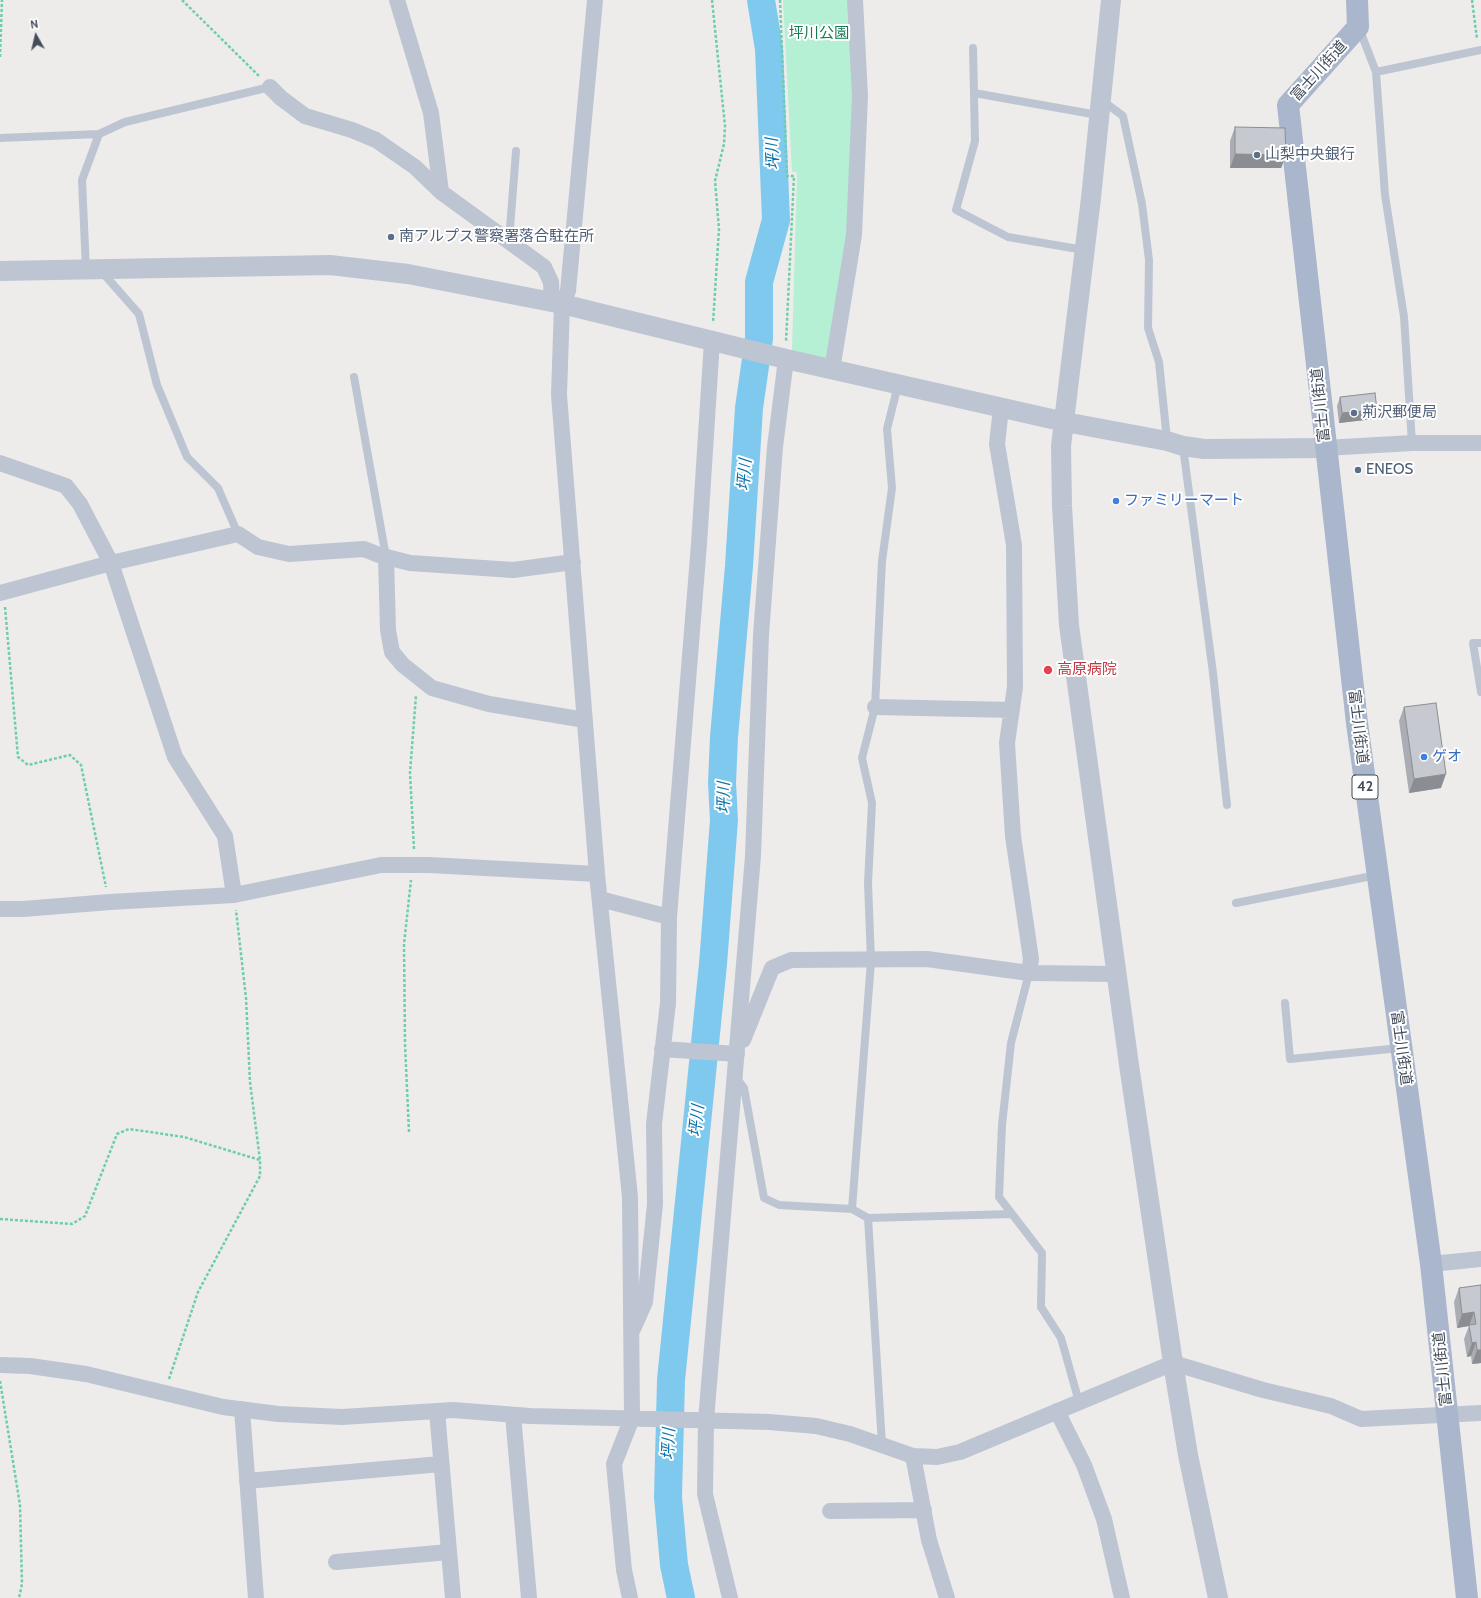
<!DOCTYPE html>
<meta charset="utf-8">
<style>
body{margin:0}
#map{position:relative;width:1481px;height:1598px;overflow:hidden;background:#eeebeb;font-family:Cabin,sans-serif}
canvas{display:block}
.north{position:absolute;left:16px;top:16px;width:40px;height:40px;-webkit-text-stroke:3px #fff;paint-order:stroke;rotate:352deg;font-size:11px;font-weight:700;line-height:16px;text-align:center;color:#434c59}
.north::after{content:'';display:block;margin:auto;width:14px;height:18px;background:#434c59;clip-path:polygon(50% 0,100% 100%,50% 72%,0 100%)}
</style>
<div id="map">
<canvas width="1481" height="1598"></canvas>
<div class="north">N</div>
</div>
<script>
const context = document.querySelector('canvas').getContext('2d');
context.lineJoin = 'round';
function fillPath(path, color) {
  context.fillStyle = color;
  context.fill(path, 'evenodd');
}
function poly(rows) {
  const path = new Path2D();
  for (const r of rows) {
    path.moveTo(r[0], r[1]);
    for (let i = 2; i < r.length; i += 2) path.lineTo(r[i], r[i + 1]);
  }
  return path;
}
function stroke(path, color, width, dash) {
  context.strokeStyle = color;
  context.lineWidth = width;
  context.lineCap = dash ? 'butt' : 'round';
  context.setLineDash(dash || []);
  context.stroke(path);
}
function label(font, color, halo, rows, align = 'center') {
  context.font = font + ' Cabin,"Noto Sans JP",sans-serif';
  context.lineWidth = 4;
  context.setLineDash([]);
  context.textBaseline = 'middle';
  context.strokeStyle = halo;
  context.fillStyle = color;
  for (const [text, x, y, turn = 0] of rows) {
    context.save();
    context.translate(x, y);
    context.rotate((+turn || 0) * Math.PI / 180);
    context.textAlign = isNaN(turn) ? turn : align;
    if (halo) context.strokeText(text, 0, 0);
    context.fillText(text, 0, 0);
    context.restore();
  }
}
fillPath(poly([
 [783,0,852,0,856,95,852,235,831,360,792,351,797,175,796,172,792,172]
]), '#b5efd4');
stroke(poly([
 [681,1598,674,1565,668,1497,671,1380,713,964,724,820,722,783,724,737,739,566,749,408,759,338,759,282,776,220,769,49,761,0]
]), '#80c9ee', 28);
stroke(poly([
 [182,0,260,77],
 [712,0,725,126,724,144,715,181,719,229,713,323],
 [780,0,787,176,794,176,786,342],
 [1472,0,1477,39],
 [0,57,2,0],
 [5,607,18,757,28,765,70,755,81,765,106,887],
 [414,849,410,773,416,695],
 [409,1132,405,1044,404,944,411,880],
 [0,1219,72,1224,85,1216,117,1134,129,1129,184,1137,260,1160],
 [169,1379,198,1292,260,1176,260,1160,250,1082,246,998,236,910],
 [0,1381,20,1505,22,1584,19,1598]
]), '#6dceab', 2.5, [3, 2]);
stroke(poly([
 [1359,28,1376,72,1385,195,1404,317,1412,443],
 [973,48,975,141,956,210,1008,237,1084,250],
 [1376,72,1481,50],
 [974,93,1098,115],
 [1103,101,1123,116,1142,204,1149,260,1148,328,1159,362,1167,440],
 [0,138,99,134,125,122,270,87],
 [509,241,516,151],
 [86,270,82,180,99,134],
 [102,272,139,314,157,385,187,457,218,488,238,534],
 [354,377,386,557],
 [1183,447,1213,673,1227,805],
 [1481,643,1473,643,1481,692],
 [1236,903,1377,875],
 [1029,973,1011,1043,1002,1125,999,1197,1042,1253,1041,1307,1061,1338,1079,1402],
 [1285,1003,1290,1059,1400,1048],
 [736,1077,744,1088,764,1198,779,1205,852,1209,868,1218,1012,1214],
 [852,1209,871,961,868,883,872,803,862,758,875,707,882,561,892,488,887,429,898,385],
 [868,1218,882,1445]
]), '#bdc5d2', 8);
stroke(poly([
 [397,0,431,113,441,192],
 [595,0,568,291,562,304,559,395,597,874,630,1197,632,1418,614,1464,624,1570,630,1598],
 [270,87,281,98,305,116,352,130,376,140,415,167,441,192,544,267,551,282,552,303],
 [832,370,854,235,860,96,855,0],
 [1001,408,997,444,1014,545,1015,687,1007,743,1013,836,1031,959,1029,973],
 [1325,448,1412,443,1481,443],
 [0,463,66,486,80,504,111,563,175,757,225,836,234,895],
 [386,557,388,630,392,652,403,665,432,688,489,704,585,720],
 [0,593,111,563,238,534,258,547,289,554,364,549,379,555,410,563,513,570,573,562],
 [875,707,1012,710],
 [600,899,669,917],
 [0,909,23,909,110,902,234,895,381,865,429,865,597,874],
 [743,1040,772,968,791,960,927,959,1029,973,1117,974],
 [662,1049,737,1054],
 [1431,1264,1481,1259],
 [633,1329,645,1302,655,1204,654,1124,668,1003,669,917,699,544,712,341],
 [0,1365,30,1366,86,1374,223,1407,278,1414,342,1417,453,1410,530,1416,769,1422,816,1426,850,1434,913,1456,937,1457,960,1452,1173,1363,1263,1390,1331,1406,1361,1419,1481,1413],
 [242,1409,256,1598],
 [437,1411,453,1598],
 [1057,1411,1084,1465,1104,1519,1122,1598],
 [513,1415,529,1598],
 [913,1456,929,1540,947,1598],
 [247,1481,441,1464],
 [830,1511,924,1510],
 [336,1562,449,1552],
 [730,1598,705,1494,706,1420,753,856,761,635,775,447,786,359]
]), '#bdc5d2', 16);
stroke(poly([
 [1111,0,1091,198,1061,446,1062,506,1069,625,1129,1065,1173,1363,1188,1455,1218,1598],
 [0,271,330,265,408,274,562,304,786,359,1065,422,1167,441,1183,446,1204,449,1325,448]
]), '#bdc5d2', 20);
stroke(poly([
 [1357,0,1358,27,1288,105,1357,723,1431,1264,1467,1598]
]), '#a9b6cc', 22);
fillPath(poly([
 [1235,127,1286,155,1281,168,1230,168,1230,141],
 [1340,397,1377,410,1374,419,1339,423,1337,406],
 [1404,707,1441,788,1409,793,1399,721],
 [1481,1285,1481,1363,1472,1364,1471,1356,1467,1357,1464,1339,1469,1326,1457,1328,1454,1302,1459,1288]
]), '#abadb4');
fillPath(poly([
 [1235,154,1286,155,1281,168,1230,168],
 [1377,410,1374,419,1339,423,1342,413],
 [1446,774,1441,788,1409,793,1414,779],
 [1474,1312,1469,1326,1457,1328,1462,1314],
 [1476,1342,1471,1356,1467,1357,1472,1343],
 [1477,1350,1481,1350,1481,1363,1472,1364]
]), '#8b8d92');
const building = poly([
 [1235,127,1285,128,1286,155,1235,154,1235,127],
 [1375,393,1377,410,1342,413,1340,397,1375,393],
 [1436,703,1446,774,1414,779,1404,707,1436,703],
 [1481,1285,1481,1350,1477,1350,1476,1342,1472,1343,1469,1325,1476,1324,1474,1312,1462,1314,1459,1288,1481,1285]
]);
fillPath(building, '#c7c9d1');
stroke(building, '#8b8d92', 1);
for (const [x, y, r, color] of [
 [1257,155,4,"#5c6f8a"],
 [391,237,4,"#5c6f8a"],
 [1354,413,4,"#5c6f8a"],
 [1358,470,4,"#5c6f8a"],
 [1116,501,4,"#3f7fe0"],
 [1048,670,5,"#e0444e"],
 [1424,757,4,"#3f7fe0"]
]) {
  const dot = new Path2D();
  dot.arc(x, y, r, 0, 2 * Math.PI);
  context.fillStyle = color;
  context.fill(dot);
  stroke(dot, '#fff', 1.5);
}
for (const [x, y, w] of [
 [1365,787,26]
]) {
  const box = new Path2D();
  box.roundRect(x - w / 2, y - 12, w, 24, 3);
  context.fillStyle = '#fff';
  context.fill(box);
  stroke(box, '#434c59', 1);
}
label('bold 14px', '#434c59', null, [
 ["42",1365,787]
]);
label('15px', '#137b55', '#fff', [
 ["坪川公園",819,34]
]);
label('15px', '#434c59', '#fff', [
 ["富士川街道",1319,71,-48],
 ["富士川街道",1321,405,-96],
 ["富士川街道",1358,727,83],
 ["富士川街道",1401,1048,82],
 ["富士川街道",1443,1369,-96]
]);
label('15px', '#4e5e75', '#fff', [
 ["山梨中央銀行",1265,155],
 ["南アルプス警察署落合駐在所",399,237],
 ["荊沢郵便局",1362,413],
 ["ENEOS",1366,470]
], 'left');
label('15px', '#366cbe', '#fff', [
 ["ファミリーマート",1124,501],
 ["ゲオ",1432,757]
], 'left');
label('15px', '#be3a42', '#fff', [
 ["高原病院",1057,670]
], 'left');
label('italic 16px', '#0771a8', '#fff', [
 ["坪川",773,154,-93],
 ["坪川",745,475,-86],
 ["坪川",724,798,-90],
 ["坪川",697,1121,-84],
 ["坪川",669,1444,-88]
]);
</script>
